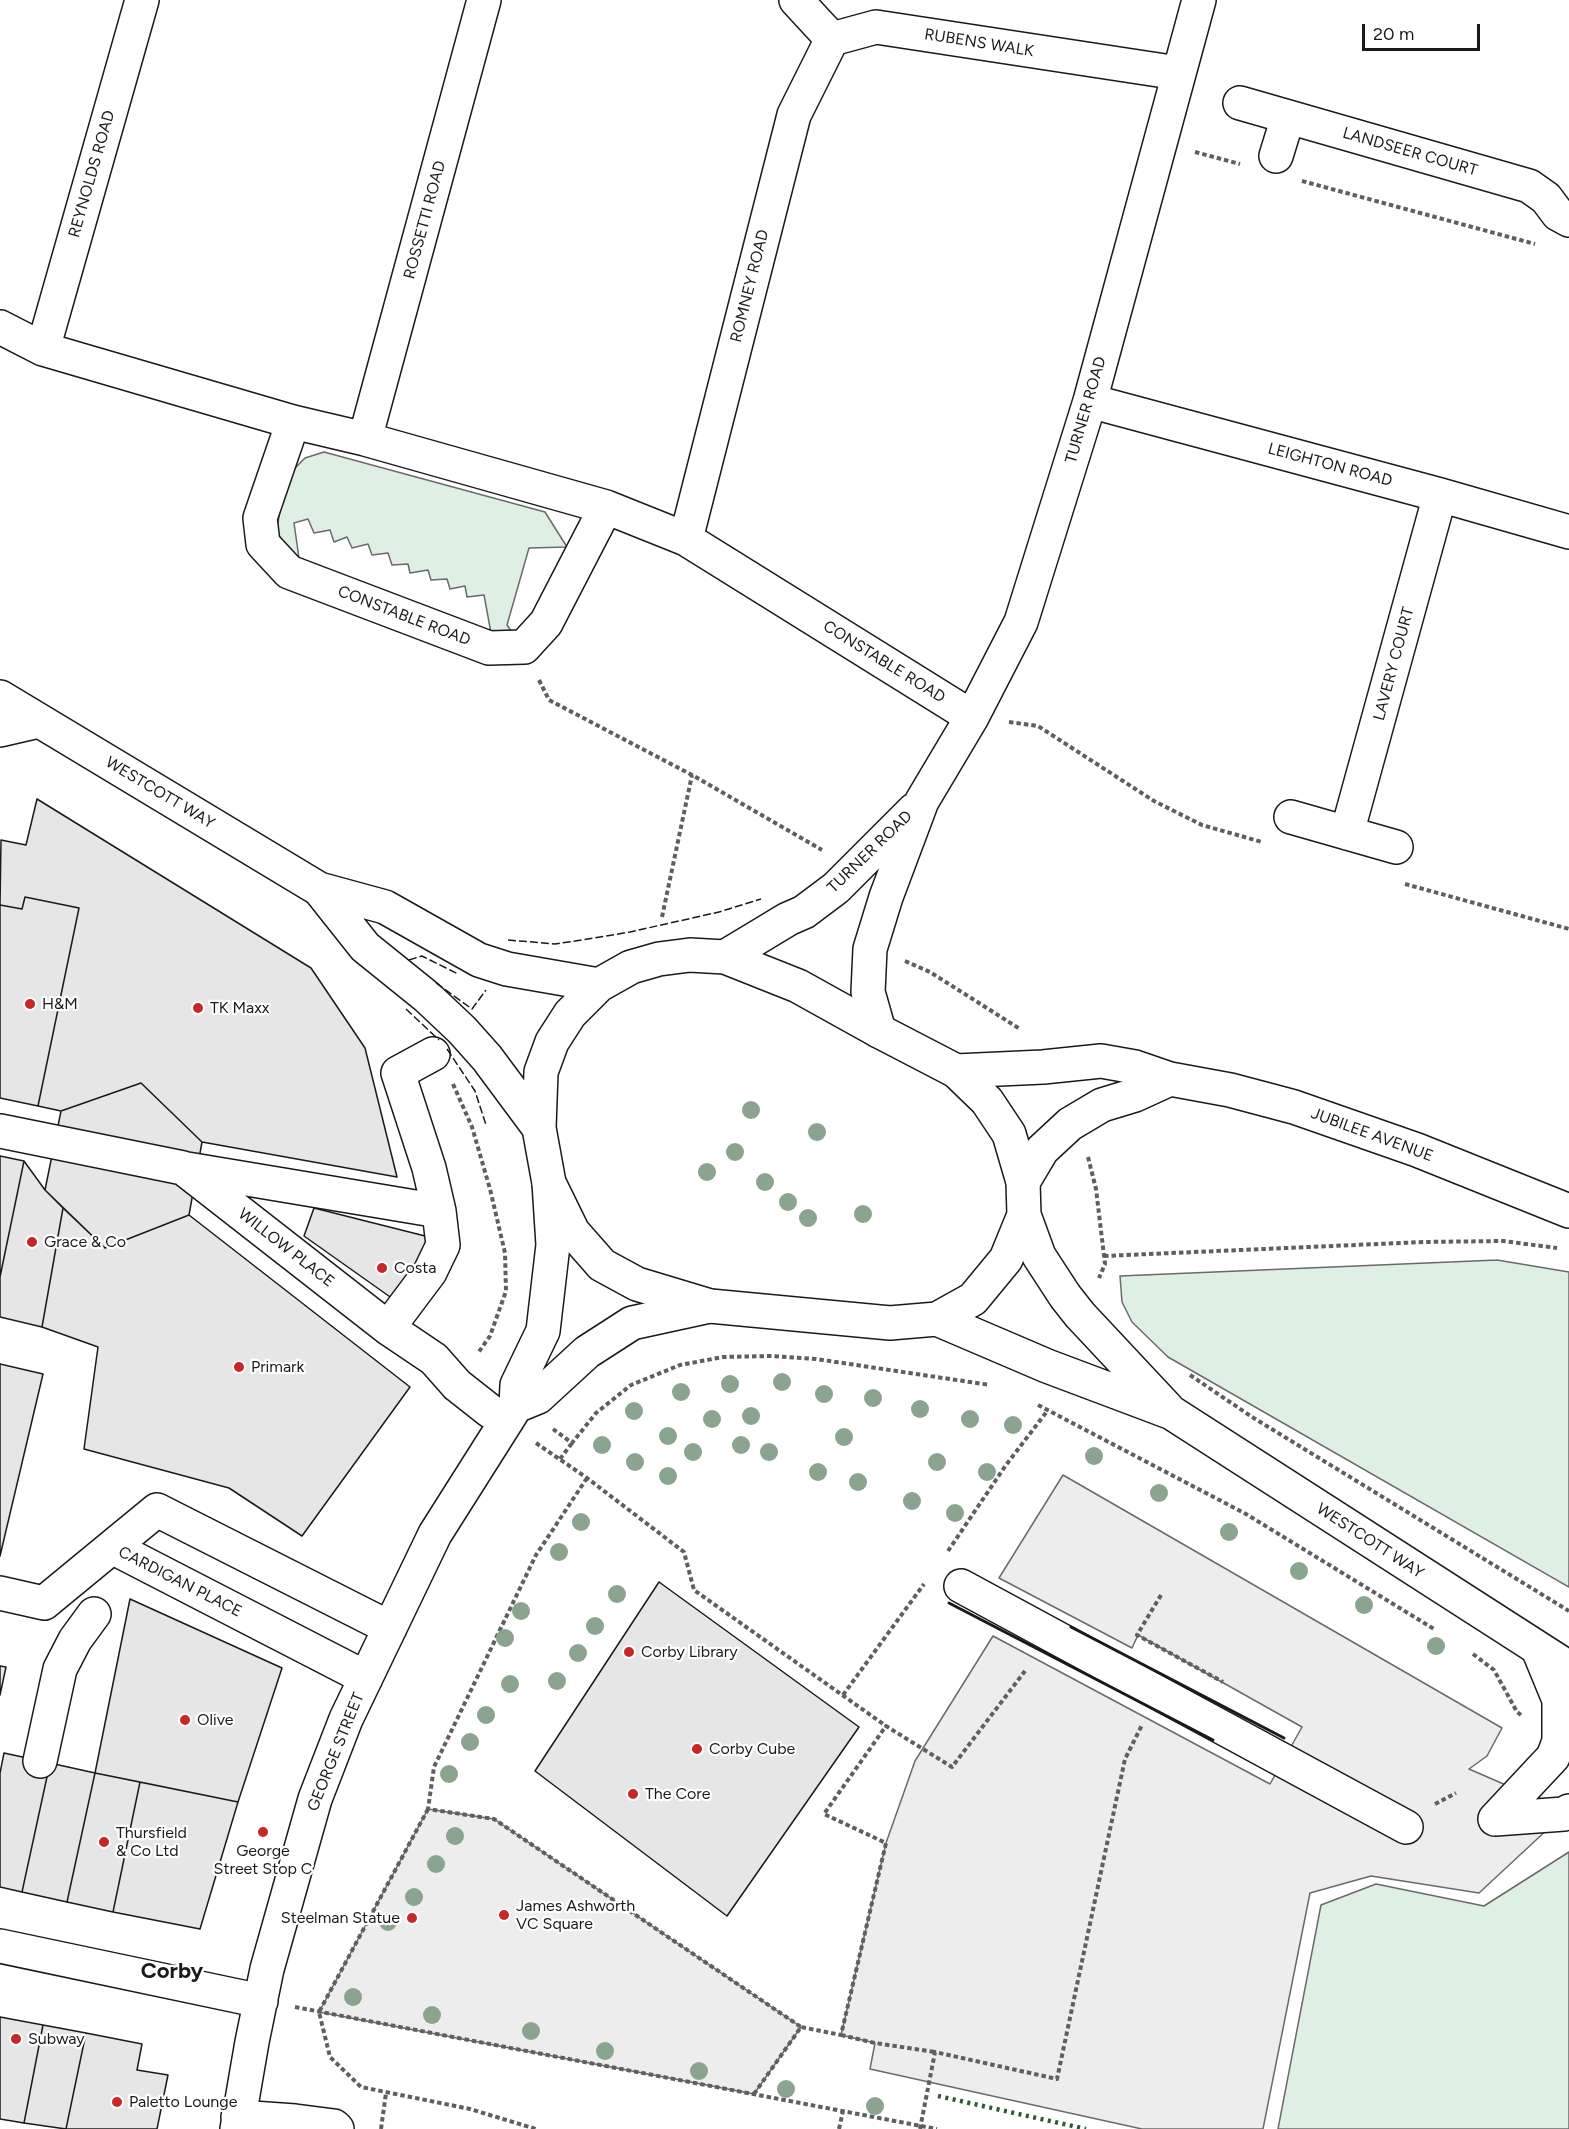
<!DOCTYPE html>
<style>
body{margin:0}
#map{position:relative;width:1569px;height:2129px;overflow:hidden;background:#fff;font-family:Figtree,sans-serif}
canvas{display:block}
.scale{position:absolute;left:1362px;top:24px;width:118px;height:27px;box-sizing:border-box;border:3px solid #1a1a1a;border-top:0;padding-left:8px;font-size:18px;line-height:21px;white-space:nowrap;color:#1a1a1a;-webkit-text-stroke:4px #fff;paint-order:stroke}
</style>
<div id="map">
<canvas width="1569" height="2129"></canvas>
<div class="scale">20 m</div>
</div>
<script>
const context = document.querySelector('canvas').getContext('2d');
context.lineJoin = 'round';
function fillPath(path, color) {
  context.fillStyle = color;
  context.fill(path, 'evenodd');
}
function poly(rows) {
  const path = new Path2D();
  for (const r of rows) {
    path.moveTo(r[0], r[1]);
    for (let i = 2; i < r.length; i += 2) path.lineTo(r[i], r[i + 1]);
  }
  return path;
}
function stroke(path, color, width, dash) {
  context.strokeStyle = color;
  context.lineWidth = width;
  context.lineCap = dash ? 'butt' : 'round';
  context.setLineDash(dash || []);
  context.stroke(path);
}
function label(font, color, halo, rows, align = 'center') {
  context.font = font + ' Figtree,sans-serif';
  context.lineWidth = 4.5;
  context.setLineDash([]);
  context.textBaseline = 'middle';
  context.strokeStyle = halo;
  context.fillStyle = color;
  for (const [text, x, y, turn = 0] of rows) {
    context.save();
    context.translate(x, y);
    context.rotate((+turn || 0) * Math.PI / 180);
    context.textAlign = isNaN(turn) ? turn : align;
    if (halo) context.strokeText(text, 0, 0);
    context.fillText(text, 0, 0);
    context.restore();
  }
}
const green = poly([
 [324,452,545,512,567,547,529,548,507,625,518,641,491,633,484,595,467,597,465,586,450,589,447,579,431,580,428,570,410,573,408,564,392,565,388,553,372,555,368,544,352,548,347,537,334,542,330,530,314,533,308,519,294,523,299,558,283,545,277,530,282,497,293,470,305,458,324,452],
 [1497,1260,1569,1272,1569,1587,1168,1357,1132,1322,1122,1302,1120,1276,1497,1260],
 [1569,1852,1569,2129,1278,2129,1321,1905,1376,1884,1484,1906,1569,1852]
]);
fillPath(green, '#e0efe3');
stroke(green, '#6a6a6a', 1.5);
const parking = poly([
 [1063,1475,1502,1728,1487,1756,1469,1769,1522,1792,1564,1814,1479,1893,1371,1876,1310,1893,1263,2129,1142,2129,870,2069,875,2043,841,2035,886,1843,915,1761,993,1636,1270,1784,1302,1727,1138,1635,1132,1648,999,1578,1063,1475],
 [428,1809,494,1819,801,2027,754,2094,319,2012,428,1809]
]);
fillPath(parking, '#ededed');
stroke(parking, '#6a6a6a', 1.5);
const building = poly([
 [37,799,311,968,365,1048,397,1177,202,1142,141,1083,61,1111,38,1106,79,908,25,897,22,909,0,905,1,840,26,845,37,799],
 [25,897,79,908,38,1106,0,1098,0,905,22,909,25,897],
 [141,1083,202,1142,189,1215,105,1248,45,1190,61,1111,141,1083],
 [0,1156,24,1161,0,1277,0,1156],
 [24,1161,45,1190,63,1208,42,1327,0,1317,0,1277,24,1161],
 [63,1208,105,1248,189,1215,410,1387,302,1536,229,1488,84,1449,98,1347,42,1327,63,1208],
 [314,1208,433,1238,393,1299,304,1236,314,1208],
 [0,1364,43,1374,0,1556,0,1364],
 [659,1582,859,1727,727,1916,535,1771,659,1582],
 [130,1599,282,1668,238,1802,95,1773,130,1599],
 [0,1666,6,1667,0,1695,0,1666],
 [4,1753,50,1763,22,1892,0,1887,0,1773,4,1753],
 [50,1763,95,1773,67,1902,22,1892,50,1763],
 [95,1773,140,1782,113,1912,67,1902,95,1773],
 [140,1782,238,1802,200,1929,113,1912,140,1782],
 [0,2017,43,2025,24,2123,0,2119,0,2017],
 [43,2025,86,2033,66,2129,24,2123,43,2025],
 [86,2033,142,2044,137,2070,168,2075,157,2129,66,2129,86,2033]
]);
fillPath(building, '#e6e6e6');
stroke(building, '#1a1a1a', 1.5);
const minor = poly([
 [796,0,832,39,876,27,1178,73],
 [1240,103,1529,186,1546,198,1558,214,1569,220],
 [1276,156,1288,117],
 [0,327,43,349,293,422,365,439,606,507,686,539,972,717],
 [43,349,142,0],
 [1090,401,1440,495,1569,532],
 [293,422,260,518,263,544,289,572,489,648,524,647,546,623,606,507],
 [365,439,484,0],
 [686,539,794,115,832,39],
 [0,730,39,721],
 [1291,817,1396,847],
 [1347,833,1440,495],
 [725,957,788,919,804,912,836,888,914,810],
 [879,1031,868,992,870,949,886,897,922,801,972,717,1021,622,1090,401,1199,0],
 [433,1054,398,1073,429,1168,439,1211],
 [956,1071,1043,1067,1101,1061,1135,1067,1170,1079,1230,1090,1294,1107,1417,1150,1569,1211],
 [0,1131,183,1168,388,1328,434,1359,457,1385,490,1411],
 [187,1169,439,1211,443,1245,430,1272,388,1328],
 [1023,1182,1042,1150,1070,1124,1102,1105,1135,1095,1170,1079],
 [516,1406,538,1397,587,1352,632,1323,710,1306],
 [112,1547,157,1510,390,1628],
 [961,1586,1406,1827],
 [0,1593,44,1603,112,1547,366,1678],
 [40,1761,60,1669,75,1640,94,1614],
 [1495,1819,1553,1757,1559,1741,1559,1700,1538,1649],
 [1495,1819,1564,1814,1569,1811],
 [0,1946,261,2001],
 [238,2117,295,2121,334,2126,337,2129],
 [237,2129,252,2042,267,1969,315,1799,346,1719,435,1534,516,1406,517,1385,543,1331,553,1245,549,1183]
]);
const highway = poly([
 [0,697,319,889,385,907,479,960,507,969,599,985],
 [319,889,365,947,427,997,462,1030,487,1058,539,1128],
 [690,955,725,957,798,986,879,1031,956,1071,987,1101,1009,1134,1023,1182,1024,1215,1006,1259,973,1299,937,1319,890,1323,710,1306,637,1284,602,1265,573,1232,549,1183,539,1128,541,1072,552,1042,570,1014,599,985,631,967,659,959,690,955],
 [1024,1215,1039,1256,1065,1296,1080,1315,1168,1409],
 [937,1319,1047,1366,1172,1413,1569,1668]
]);
stroke(minor, '#1a1a1a', 36);
stroke(highway, '#1a1a1a', 36);
stroke(poly([
 [1195,152,1240,164],
 [1302,181,1535,244],
 [539,680,549,700,692,775,822,850],
 [1009,722,1038,726,1154,801,1202,825,1262,842],
 [1405,884,1569,929],
 [662,917,692,775],
 [905,961,930,972,1020,1029],
 [453,1084,472,1127,490,1189,505,1253,506,1291,490,1336,478,1353],
 [1088,1157,1096,1189,1105,1264,1099,1278],
 [1104,1256,1423,1242,1503,1241,1557,1248],
 [1190,1375,1252,1417,1569,1611],
 [1038,1405,1246,1514,1434,1629],
 [553,1429,572,1443,596,1413,631,1385,680,1365,723,1357,772,1356,816,1359,990,1385],
 [536,1443,587,1478,684,1552,694,1590,886,1726],
 [560,1459,572,1443],
 [587,1478,536,1555,434,1767,428,1809,494,1819,801,2027],
 [948,1551,1006,1465,1048,1410],
 [1161,1595,1137,1635,1223,1682],
 [1473,1654,1494,1670,1517,1712,1521,1715],
 [843,1695,924,1584],
 [1435,1804,1456,1793],
 [428,1809,319,2012,330,2057,361,2087,470,2109,536,2129],
 [295,2007,937,2129],
 [841,2035,875,2043,935,2052],
 [754,2094,801,2027,841,2035,886,1843,824,1814,886,1726,952,1767,1025,1671],
 [381,2129,386,2093],
 [839,2129,843,2111],
 [920,2129,935,2052,1057,2079,1125,1759,1142,1725]
]), '#5f5f5f', 4, [4.5, 3]);
stroke(minor, '#fff', 33);
stroke(highway, '#fff', 33);
stroke(poly([
 [938,2096,1086,2129]
]), '#2b5a34', 4.5, [3, 4.5]);
stroke(poly([
 [508,940,555,944,582,940,630,932,719,912,761,899],
 [409,960,422,956,458,974],
 [436,983,472,1009,486,990],
 [406,1009,439,1040],
 [447,1049,475,1091,486,1125]
]), '#1a1a1a', 1.5, [8, 3]);
stroke(poly([
 [949,1603,1213,1740],
 [1071,1627,1284,1738]
]), '#1a1a1a', 3);
context.fillStyle = '#8aa48f';
for (const [x, y] of [
 [751,1110],
 [817,1132],
 [735,1152],
 [707,1172],
 [765,1182],
 [788,1202],
 [863,1214],
 [808,1218],
 [782,1382],
 [730,1384],
 [681,1392],
 [824,1394],
 [873,1398],
 [920,1409],
 [634,1411],
 [751,1416],
 [712,1419],
 [970,1419],
 [1013,1425],
 [668,1436],
 [844,1437],
 [602,1445],
 [741,1445],
 [693,1452],
 [769,1452],
 [1094,1456],
 [635,1462],
 [937,1462],
 [818,1472],
 [987,1472],
 [668,1476],
 [858,1482],
 [1159,1493],
 [912,1501],
 [955,1513],
 [581,1522],
 [1229,1532],
 [559,1552],
 [1299,1571],
 [617,1594],
 [1364,1605],
 [521,1611],
 [595,1626],
 [505,1638],
 [1436,1646],
 [578,1653],
 [557,1681],
 [510,1684],
 [486,1715],
 [470,1742],
 [449,1774],
 [455,1836],
 [436,1864],
 [414,1897],
 [388,1922],
 [353,1997],
 [432,2015],
 [531,2031],
 [605,2051],
 [699,2071],
 [786,2089],
 [875,2106]
]) {
  context.beginPath();
  context.arc(x, y, 9, 0, 2 * Math.PI);
  context.fill();
}
for (const [x, y, r, color] of [
 [30,1004,6,"#c62828"],
 [198,1008,6,"#c62828"],
 [32,1242,6,"#c62828"],
 [382,1268,6,"#c62828"],
 [239,1367,6,"#c62828"],
 [629,1652,6,"#c62828"],
 [185,1720,6,"#c62828"],
 [697,1749,6,"#c62828"],
 [633,1794,6,"#c62828"],
 [263,1832,6,"#c62828"],
 [104,1842,6,"#c62828"],
 [504,1915,6,"#c62828"],
 [412,1918,6,"#c62828"],
 [16,2039,6,"#c62828"],
 [117,2102,6,"#c62828"]
]) {
  const dot = new Path2D();
  dot.arc(x, y, r, 0, 2 * Math.PI);
  context.fillStyle = color;
  context.fill(dot);
  stroke(dot, '#fff', 2);
}
label('16px', '#1a1a1a', '#fff', [
 ["RUBENS WALK",979,43,9],
 ["LANDSEER COURT",1410,152,16],
 ["REYNOLDS ROAD",92,174,-74],
 ["ROSSETTI ROAD",425,220,-75],
 ["ROMNEY ROAD",750,286,-76],
 ["TURNER ROAD",1086,410,-74],
 ["LEIGHTON ROAD",1330,465,15],
 ["CONSTABLE ROAD",404,616,21],
 ["CONSTABLE ROAD",884,662,32],
 ["LAVERY COURT",1394,664,-75],
 ["WESTCOTT WAY",160,793,31],
 ["TURNER ROAD",870,852,-44],
 ["JUBILEE AVENUE",1372,1135,20],
 ["WILLOW PLACE",286,1248,38],
 ["WESTCOTT WAY",1370,1541,33],
 ["CARDIGAN PLACE",180,1582,27],
 ["GEORGE STREET",336,1752,-68]
]);
label('16px', '#1a1a1a', '#fff', [
 ["H&M",42,1004],
 ["TK Maxx",210,1008],
 ["Grace & Co",44,1242],
 ["Costa",394,1268],
 ["Primark",251,1367],
 ["Corby Library",641,1652],
 ["Olive",197,1720],
 ["Corby Cube",709,1749],
 ["The Core",645,1794],
 ["Thursfield",116,1833],
 ["& Co Ltd",116,1851],
 ["George",263,1851,"center"],
 ["Street Stop C",263,1869,"center"],
 ["James Ashworth",516,1906],
 ["VC Square",516,1924],
 ["Steelman Statue",400,1918,"right"],
 ["Subway",28,2039],
 ["Paletto Lounge",129,2102]
], 'left');
label('bold 22px', '#1a1a1a', '#fff', [
 ["Corby",172,1972]
]);
</script>
